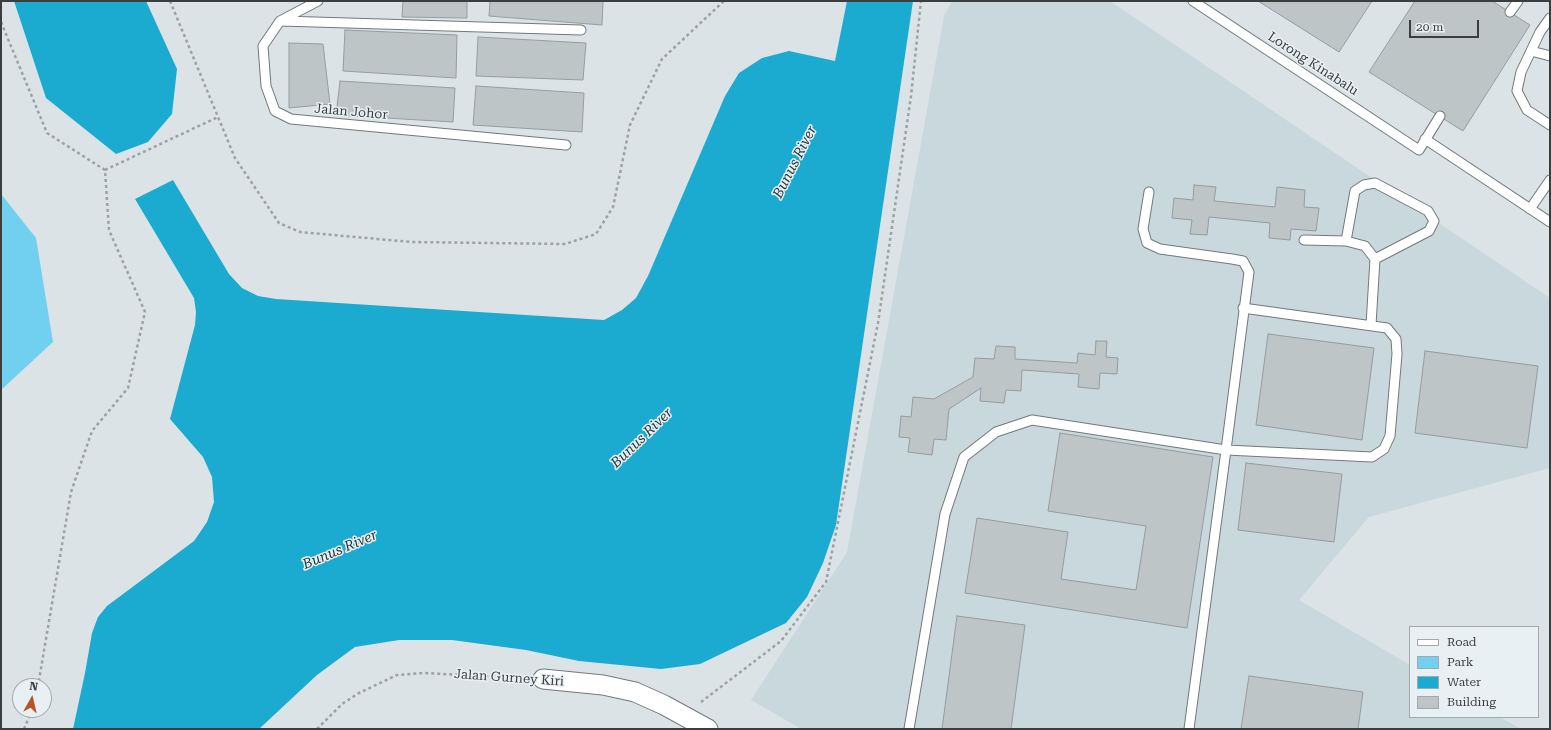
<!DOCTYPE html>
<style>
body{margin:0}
#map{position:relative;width:1551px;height:730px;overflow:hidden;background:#dce3e6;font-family:"Roboto Serif",serif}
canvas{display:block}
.frame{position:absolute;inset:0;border:2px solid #3b3e3f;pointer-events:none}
.legend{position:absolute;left:1409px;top:626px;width:130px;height:92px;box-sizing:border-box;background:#e9f0f3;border:1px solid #a3a9ab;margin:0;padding:5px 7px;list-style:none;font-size:12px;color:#3b3e3f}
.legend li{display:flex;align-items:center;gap:8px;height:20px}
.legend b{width:20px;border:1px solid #a3a9ab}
.north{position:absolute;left:12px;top:678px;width:40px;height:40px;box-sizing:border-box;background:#e9f0f3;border:1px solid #a3a9ab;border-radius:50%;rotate:8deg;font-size:11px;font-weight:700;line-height:16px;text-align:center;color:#3b3e3f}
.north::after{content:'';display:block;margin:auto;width:14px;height:18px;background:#b95328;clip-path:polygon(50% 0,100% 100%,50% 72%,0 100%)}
.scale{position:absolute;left:1409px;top:20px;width:70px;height:18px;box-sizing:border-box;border:2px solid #3b3e3f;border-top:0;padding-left:5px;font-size:12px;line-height:14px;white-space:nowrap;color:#3b3e3f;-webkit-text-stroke:3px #e9f0f3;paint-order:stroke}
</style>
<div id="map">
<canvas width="1551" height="730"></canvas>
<div class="frame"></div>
<ul class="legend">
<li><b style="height:5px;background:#fff"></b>Road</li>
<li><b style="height:11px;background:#71d0ef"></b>Park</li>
<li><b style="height:11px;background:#1cabd0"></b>Water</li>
<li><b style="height:11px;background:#bec5c7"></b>Building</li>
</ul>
<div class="north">N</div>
<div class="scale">20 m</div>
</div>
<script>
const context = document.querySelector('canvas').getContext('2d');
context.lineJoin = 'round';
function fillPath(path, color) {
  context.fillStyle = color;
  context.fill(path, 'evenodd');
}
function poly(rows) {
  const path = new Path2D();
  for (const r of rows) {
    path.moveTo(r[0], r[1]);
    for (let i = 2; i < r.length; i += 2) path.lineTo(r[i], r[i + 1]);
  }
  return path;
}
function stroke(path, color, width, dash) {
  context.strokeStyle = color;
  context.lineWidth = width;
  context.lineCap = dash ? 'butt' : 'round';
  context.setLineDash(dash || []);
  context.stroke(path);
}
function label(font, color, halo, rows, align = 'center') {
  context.font = font + ' "Roboto Serif",serif';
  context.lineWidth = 3;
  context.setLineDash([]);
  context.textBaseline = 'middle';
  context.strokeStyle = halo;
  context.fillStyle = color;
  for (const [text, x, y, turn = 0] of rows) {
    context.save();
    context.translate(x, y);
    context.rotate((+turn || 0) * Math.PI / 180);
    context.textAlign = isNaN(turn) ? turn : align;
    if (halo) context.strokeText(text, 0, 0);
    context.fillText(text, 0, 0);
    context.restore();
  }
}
fillPath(poly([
 [952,1,1110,1,1550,298,1550,468,1369,517,1299,600,1410,665,1410,717,1500,717,1521,729,801,729,751,700,847,552,944,16]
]), '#c9d8dd');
fillPath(poly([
 [1,194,36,238,53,342,1,390]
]), '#71d0ef');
fillPath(poly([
 [14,1,146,1,177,69,172,114,148,142,116,154,46,98],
 [847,1,913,1,836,525,823,563,807,597,786,623,700,664,661,669,579,661,526,650,452,640,399,640,355,647,317,675,259,729,73,729,85,673,92,633,98,617,107,606,194,541,207,522,214,502,212,477,203,457,170,419,195,325,196,312,194,298,135,199,173,180,229,274,242,288,258,296,276,299,604,320,622,310,636,298,648,276,725,96,739,73,762,58,789,51,835,61]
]), '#1cabd0');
const building = poly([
 [403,1,467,1,467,18,402,17,403,1],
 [490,1,603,1,602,25,489,16,490,1],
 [1258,1,1372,1,1339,52,1258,1],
 [1415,1,1492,1,1530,25,1463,131,1369,72,1415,1],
 [345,30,457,35,456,78,343,71,345,30],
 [478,37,586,43,583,80,476,76,478,37],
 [289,43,323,44,330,104,289,108,289,43],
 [340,81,455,88,453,122,336,115,340,81],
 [476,86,584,93,582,132,473,125,476,86],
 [1194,185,1216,187,1214,201,1275,207,1277,187,1305,190,1304,207,1319,208,1316,231,1291,229,1290,240,1269,238,1270,223,1209,217,1207,235,1190,234,1192,220,1172,218,1174,198,1193,200,1194,185],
 [1268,334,1374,348,1362,440,1256,425,1268,334],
 [1096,341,1107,341,1106,357,1118,358,1117,374,1100,373,1099,389,1078,387,1079,374,1022,370,1021,391,1006,390,1004,403,980,401,981,388,949,409,946,440,934,439,932,455,908,452,910,438,899,437,901,416,911,417,913,397,934,399,973,377,975,358,994,359,996,346,1015,347,1015,359,1077,363,1078,353,1095,355,1096,341],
 [1425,351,1538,366,1527,448,1415,433,1425,351],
 [1060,433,1213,457,1187,628,965,593,977,518,1068,532,1061,579,1136,590,1146,526,1048,511,1060,433],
 [1246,463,1342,474,1334,542,1238,530,1246,463],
 [957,616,1025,625,1011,729,942,729,957,616],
 [1249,676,1363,692,1358,729,1241,729,1249,676]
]);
fillPath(building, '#bec5c7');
stroke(building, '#969c9f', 1);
const service = poly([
 [318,1,280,21,263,46,266,86,275,111,291,119,566,145],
 [1193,1,1419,150,1440,116],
 [1510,12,1518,1],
 [1550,18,1540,32,1521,72,1517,91,1527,110,1550,125],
 [281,21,581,30],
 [1531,51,1550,56],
 [1425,139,1550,222],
 [1530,209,1550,180],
 [1304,240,1346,241,1365,246,1375,259,1371,325],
 [1346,241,1355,191,1364,185,1375,183,1428,211,1434,221,1429,231,1375,259],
 [909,729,945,514,964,457,996,432,1032,420,1226,450,1249,272,1243,261,1232,259,1160,249,1147,243,1143,229,1149,192],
 [1189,729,1226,450,1372,457,1384,449,1390,436,1397,354,1396,339,1387,328,1243,308]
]);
const minor = poly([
 [543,679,603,685,635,692,664,705,708,729]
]);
stroke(service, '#72797b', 11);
stroke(minor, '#72797b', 21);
stroke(poly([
 [170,1,235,158,279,223,300,232,411,242,565,244,596,234,613,207,630,125,662,59,724,1],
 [1,22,47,133,105,170,109,230,145,312,128,388,92,431,71,492,38,686],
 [105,170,218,117],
 [701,702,781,641,826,582,878,323,911,96,921,1],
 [24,729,32,710],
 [317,729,342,704,359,693,397,675,424,673,522,678]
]), '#9ca2a4', 2.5, [3, 3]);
stroke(service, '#fff', 9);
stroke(minor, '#fff', 19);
label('13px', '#3b3e3f', '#e9f0f3', [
 ["Lorong Kinabalu",1313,64,33],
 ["Jalan Johor",351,112,5],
 ["Jalan Gurney Kiri",509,678,4]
]);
label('italic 14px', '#1e343b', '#e9f0f3', [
 ["Bunus River",795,162,-63],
 ["Bunus River",642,438,-44],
 ["Bunus River",340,550,-23]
]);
</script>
